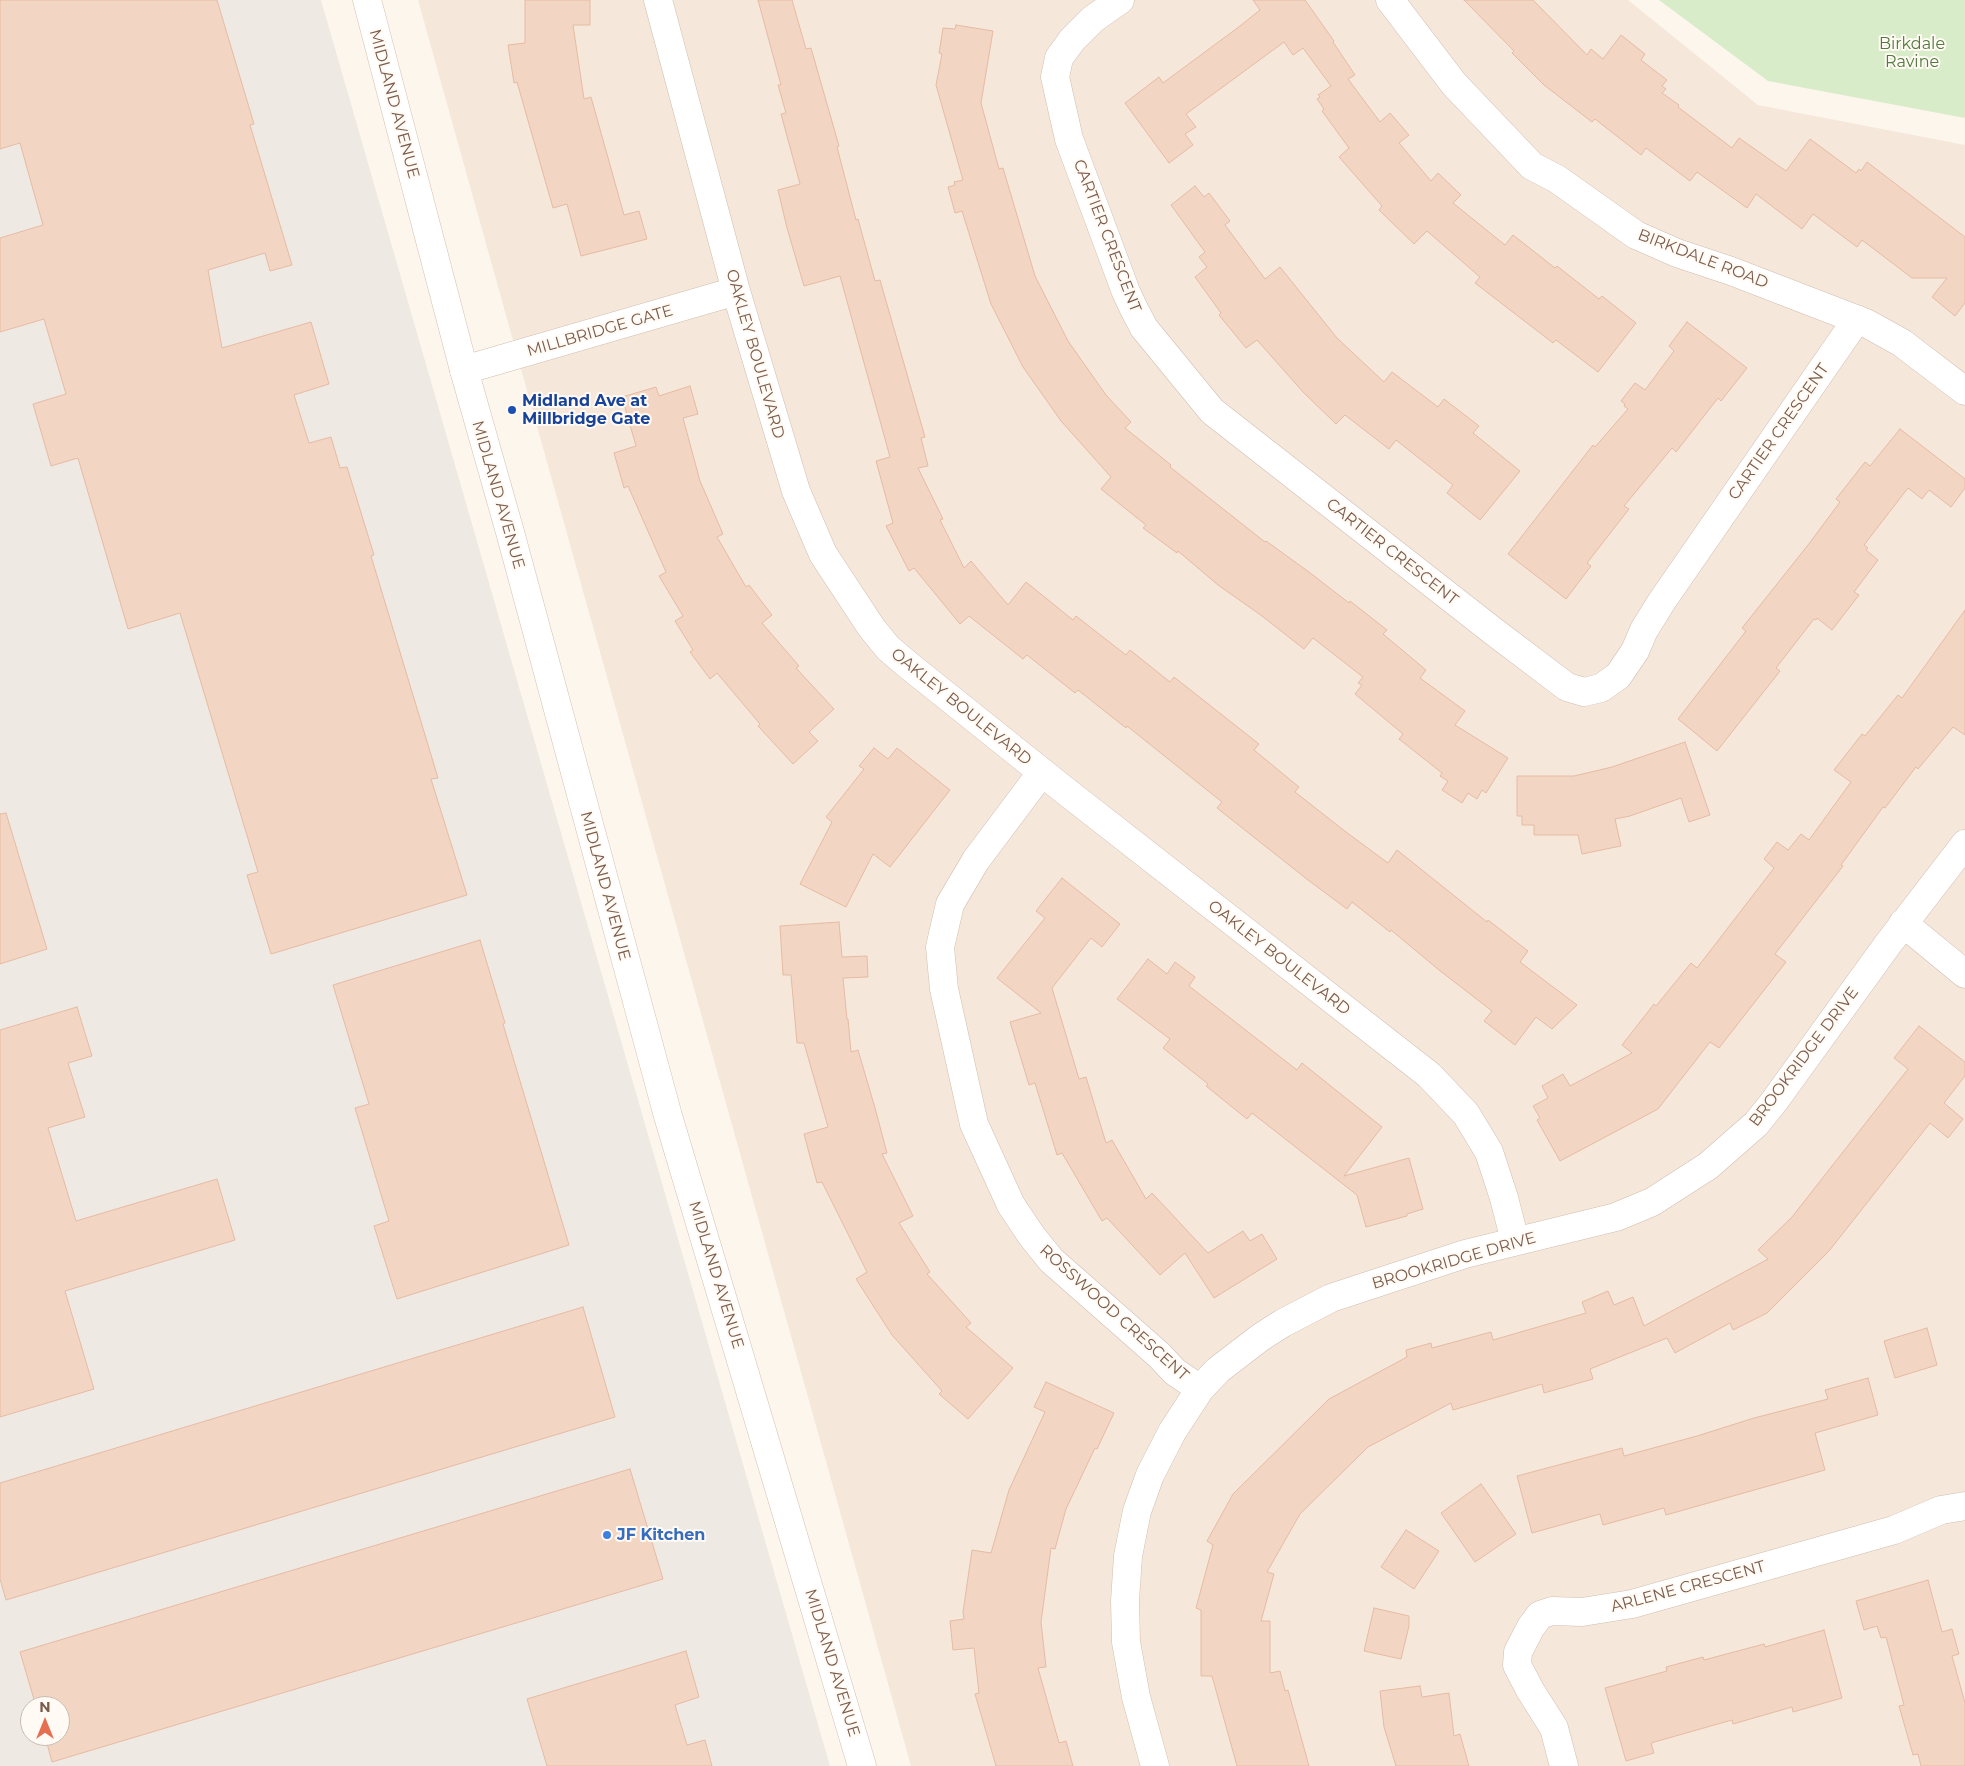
<!DOCTYPE html>
<style>
body{margin:0}
#map{position:relative;width:1965px;height:1766px;overflow:hidden;background:#fdf6ec;font-family:Montserrat,sans-serif}
canvas{display:block}
.north{position:absolute;left:20px;top:1696px;width:50px;height:50px;box-sizing:border-box;background:#fffaf3;border:1px solid #cabbb1;border-radius:50%;rotate:0deg;font-size:14px;font-weight:700;line-height:20px;text-align:center;color:#7a5c4d}
.north::after{content:'';display:block;margin:auto;width:18px;height:22px;background:#e76f51;clip-path:polygon(50% 0,100% 100%,50% 72%,0 100%)}
</style>
<div id="map">
<canvas width="1965" height="1766"></canvas>
<div class="north">N</div>
</div>
<script>
const context = document.querySelector('canvas').getContext('2d');
context.lineJoin = 'round';
function fillPath(path, color) {
  context.fillStyle = color;
  context.fill(path, 'evenodd');
}
function poly(rows) {
  const path = new Path2D();
  for (const r of rows) {
    path.moveTo(r[0], r[1]);
    for (let i = 2; i < r.length; i += 2) path.lineTo(r[i], r[i + 1]);
  }
  return path;
}
function stroke(path, color, width, dash) {
  context.strokeStyle = color;
  context.lineWidth = width;
  context.lineCap = dash ? 'butt' : 'round';
  context.setLineDash(dash || []);
  context.stroke(path);
}
function label(font, color, halo, rows, align = 'center') {
  context.font = font + ' Montserrat,sans-serif';
  context.lineWidth = 4;
  context.setLineDash([]);
  context.textBaseline = 'middle';
  context.strokeStyle = halo;
  context.fillStyle = color;
  for (const [text, x, y, turn = 0] of rows) {
    context.save();
    context.translate(x, y);
    context.rotate((+turn || 0) * Math.PI / 180);
    context.textAlign = isNaN(turn) ? turn : align;
    if (halo) context.strokeText(text, 0, 0);
    context.fillText(text, 0, 0);
    context.restore();
  }
}
fillPath(poly([
 [418,0,1628,0,1758,105,1965,145,1965,1766,911,1766]
]), '#f5e8da');
fillPath(poly([
 [0,0,321,0,830,1766,0,1766],
 [30,1706,60,1706,60,1736,30,1736]
]), '#efe9e4');
fillPath(poly([
 [1659,0,1965,0,1965,118,1768,81]
]), '#d8ecc9');
const building = poly([
 [0,0,217,0,254,124,250,125,292,265,270,271,265,253,208,270,222,348,311,322,329,384,294,395,309,443,331,437,340,468,347,467,374,555,371,556,438,778,431,779,467,895,271,954,247,875,258,872,180,613,128,629,78,458,51,466,33,404,66,394,44,319,0,332,0,238,43,225,20,143,0,149,0,0],
 [525,0,590,0,590,25,573,25,584,99,591,97,624,215,639,211,647,239,581,256,567,204,553,208,517,82,514,83,508,45,525,43,525,0],
 [758,0,792,0,806,49,811,48,839,146,837,147,856,220,858,219,875,281,880,280,925,437,921,438,928,466,918,468,943,519,940,520,964,568,971,561,1008,605,1026,582,1073,620,1076,616,1126,655,1130,650,1170,682,1174,677,1259,744,1254,750,1299,787,1295,792,1346,832,1388,863,1397,850,1487,922,1488,920,1528,951,1520,962,1577,1005,1552,1029,1536,1017,1515,1045,1484,1021,1492,1011,1439,970,1391,930,1390,932,1352,902,1347,909,1308,880,1217,808,1222,802,1127,726,1126,728,1078,690,1075,693,1027,655,1023,659,969,616,960,624,914,568,909,571,886,526,893,523,876,461,890,457,840,276,804,286,787,228,778,190,800,184,781,114,786,113,778,85,781,85,758,0],
 [1253,0,1305,0,1334,41,1333,42,1355,75,1348,79,1380,122,1390,113,1409,135,1399,143,1431,181,1438,173,1461,195,1453,203,1505,245,1513,235,1555,268,1557,266,1599,299,1602,296,1636,323,1598,372,1556,340,1553,343,1475,283,1480,277,1427,231,1414,244,1379,210,1382,206,1339,157,1349,148,1322,111,1324,109,1317,99,1320,97,1318,95,1331,86,1303,48,1293,55,1284,42,1186,114,1196,127,1185,134,1193,145,1169,163,1125,103,1159,77,1163,83,1240,26,1260,10,1253,0],
 [1464,0,1533,0,1587,55,1591,49,1603,59,1621,35,1645,54,1641,60,1667,80,1662,86,1666,89,1662,93,1679,105,1678,107,1732,148,1739,138,1786,171,1810,139,1856,173,1859,169,1861,171,1867,162,1965,237,1965,303,1955,316,1932,297,1947,278,1912,278,1862,240,1857,247,1813,214,1802,229,1756,194,1747,208,1697,172,1690,181,1646,148,1641,155,1595,119,1592,122,1544,85,1512,53,1514,51,1464,0],
 [956,25,993,31,981,103,999,169,1003,168,1035,276,1068,341,1106,395,1131,422,1125,428,1171,465,1170,467,1265,542,1266,541,1309,572,1349,603,1350,601,1387,630,1383,634,1426,670,1420,678,1465,711,1455,725,1508,758,1486,793,1482,790,1477,799,1468,793,1462,803,1442,790,1448,781,1440,776,1442,773,1399,739,1403,734,1355,694,1362,685,1358,683,1363,677,1313,638,1304,649,1262,616,1218,585,1178,551,1177,553,1143,528,1146,525,1101,489,1111,477,1061,421,1023,367,991,304,962,211,955,213,948,187,955,185,954,182,963,180,936,85,942,54,939,53,943,28,955,29,956,25],
 [1195,186,1204,197,1209,193,1230,221,1225,225,1265,279,1280,267,1337,338,1384,382,1392,372,1438,407,1444,399,1479,426,1473,433,1520,471,1480,520,1447,493,1453,485,1396,440,1389,449,1345,415,1336,424,1303,392,1257,340,1246,348,1219,315,1221,313,1195,277,1207,267,1199,257,1205,252,1171,205,1195,186],
 [1687,322,1747,368,1721,401,1718,398,1676,452,1672,448,1624,506,1629,509,1587,563,1591,566,1566,599,1508,554,1593,445,1595,447,1628,409,1624,406,1625,404,1621,401,1635,383,1645,390,1674,351,1669,346,1687,322],
 [690,386,698,414,683,418,700,481,723,534,717,537,746,587,749,585,772,615,762,623,799,666,796,668,834,709,809,732,818,741,793,764,758,726,760,724,717,673,710,679,690,652,693,650,675,621,683,616,659,576,666,572,628,486,624,488,614,453,636,446,622,397,656,387,659,396,690,386],
 [1900,429,1965,479,1965,488,1951,507,1929,490,1922,499,1908,488,1864,545,1868,548,1866,550,1878,560,1854,592,1859,595,1832,630,1817,618,1816,620,1814,619,1776,668,1780,671,1717,751,1678,719,1746,631,1742,628,1808,545,1840,502,1836,499,1865,462,1870,466,1900,429],
 [1965,610,1965,735,1953,727,1918,769,1916,767,1885,808,1883,807,1841,865,1843,866,1775,954,1786,962,1719,1048,1710,1042,1658,1109,1560,1161,1537,1120,1540,1118,1533,1106,1548,1098,1542,1086,1563,1074,1570,1086,1632,1053,1622,1045,1654,1004,1656,1006,1691,963,1697,968,1774,868,1764,859,1777,842,1788,850,1801,834,1809,840,1851,782,1834,770,1862,734,1865,736,1898,695,1902,698,1965,610],
 [1685,742,1710,815,1689,822,1681,798,1630,816,1615,819,1621,846,1582,854,1578,835,1534,835,1534,825,1522,825,1522,816,1517,816,1517,776,1574,776,1612,767,1685,742],
 [874,748,888,759,897,748,950,790,890,867,873,854,846,907,800,884,832,822,826,817,864,769,859,766,874,748],
 [6,813,47,949,0,964,0,814,6,813],
 [1062,878,1120,924,1102,947,1091,938,1052,988,1079,1079,1086,1077,1106,1143,1112,1140,1146,1199,1152,1193,1208,1253,1243,1231,1250,1241,1262,1234,1277,1259,1214,1298,1185,1253,1160,1275,1107,1218,1102,1221,1062,1153,1057,1155,1035,1083,1029,1085,1010,1022,1041,1013,997,978,1045,918,1036,911,1062,878],
 [839,922,842,957,867,956,868,977,843,978,847,1019,848,1019,851,1052,858,1050,875,1108,887,1153,882,1154,913,1216,899,1223,930,1272,927,1274,971,1323,966,1327,1013,1368,968,1419,939,1394,942,1391,892,1335,856,1279,867,1272,822,1182,817,1183,804,1134,828,1127,804,1043,797,1043,791,975,783,975,780,926,839,922],
 [480,940,505,1023,503,1024,569,1245,397,1299,374,1226,389,1221,355,1108,369,1104,333,985,480,940],
 [1148,959,1167,974,1175,962,1195,977,1189,986,1297,1070,1302,1063,1382,1127,1344,1176,1409,1158,1423,1209,1407,1214,1407,1216,1366,1227,1357,1195,1252,1113,1247,1119,1206,1086,1208,1084,1163,1048,1170,1039,1117,999,1148,959],
 [77,1007,92,1056,68,1063,85,1117,48,1128,76,1221,217,1179,235,1240,65,1291,94,1389,0,1417,0,1030,77,1007],
 [1919,1026,1965,1062,1965,1076,1944,1103,1963,1119,1948,1138,1930,1123,1829,1251,1767,1313,1733,1330,1730,1323,1675,1353,1667,1338,1590,1369,1593,1379,1544,1393,1542,1384,1453,1410,1451,1403,1368,1447,1300,1514,1267,1572,1274,1574,1261,1621,1270,1621,1270,1673,1280,1671,1285,1691,1288,1690,1309,1766,1237,1766,1212,1676,1201,1676,1201,1610,1196,1608,1213,1545,1207,1541,1233,1494,1329,1399,1407,1357,1406,1350,1431,1343,1432,1348,1491,1332,1493,1340,1586,1313,1582,1302,1608,1291,1614,1305,1633,1297,1644,1326,1768,1259,1758,1250,1792,1217,1908,1069,1894,1058,1919,1026],
 [583,1307,615,1417,6,1600,0,1579,0,1483,583,1307],
 [1927,1328,1937,1365,1895,1378,1884,1341,1927,1328],
 [1868,1378,1878,1415,1815,1433,1825,1470,1666,1515,1664,1508,1603,1525,1600,1514,1532,1533,1517,1476,1622,1448,1624,1456,1697,1436,1754,1418,1828,1399,1825,1390,1868,1378],
 [1046,1382,1114,1413,1097,1449,1095,1448,1066,1509,1055,1549,1051,1548,1041,1622,1046,1667,1038,1668,1059,1743,1066,1741,1073,1766,996,1766,975,1694,979,1693,974,1648,953,1650,950,1621,964,1619,963,1612,972,1550,991,1553,1009,1490,1045,1412,1034,1407,1046,1382],
 [630,1469,663,1579,52,1762,45,1736,60,1736,60,1706,36,1706,20,1652,630,1469],
 [1481,1484,1516,1534,1475,1562,1441,1513,1481,1484],
 [1406,1530,1439,1551,1414,1589,1381,1567,1406,1530],
 [1928,1580,1942,1632,1952,1629,1959,1654,1952,1656,1965,1703,1965,1766,1921,1766,1918,1754,1913,1755,1899,1706,1904,1705,1886,1637,1881,1638,1877,1626,1864,1630,1856,1601,1928,1580],
 [1374,1608,1409,1616,1409,1626,1401,1659,1364,1651,1374,1608],
 [1824,1630,1842,1698,1793,1712,1792,1707,1733,1724,1732,1720,1651,1743,1654,1753,1626,1761,1605,1688,1667,1671,1666,1667,1703,1657,1704,1660,1764,1644,1765,1647,1824,1630],
 [686,1651,699,1697,675,1705,687,1745,705,1740,712,1766,547,1766,527,1699,686,1651],
 [1420,1686,1422,1697,1449,1693,1454,1736,1460,1734,1469,1766,1396,1766,1384,1727,1380,1691,1420,1686]
]);
fillPath(building, '#f3d5c3');
stroke(building, '#e6bba3', 1);
const minor = poly([
 [658,0,736,291,796,491,823,554,871,627,888,648,908,665,1063,789,1429,1075,1466,1114,1489,1152,1504,1198,1515,1241],
 [1120,0,1093,19,1072,40,1059,58,1055,77,1069,139,1126,292,1134,309,1144,328,1212,411,1493,631,1567,687,1584,692,1601,688,1618,676,1635,651,1644,630,1662,601,1857,319],
 [1390,0,1454,84,1532,166,1557,179,1636,235,1677,253,1731,271,1866,323,1902,343,1965,391],
 [464,370,736,291],
 [1042,772,976,860,950,904,940,947,944,989,974,1124,1011,1205,1031,1235,1051,1260,1159,1355,1175,1372,1200,1389],
 [1903,923,1965,974],
 [1155,1766,1136,1697,1126,1642,1125,1601,1128,1556,1137,1511,1150,1475,1172,1432,1200,1389,1218,1370,1261,1337,1283,1323,1331,1298,1465,1254,1616,1217,1652,1202,1708,1166,1756,1124,1773,1103,1888,944,1965,844],
 [1564,1766,1554,1728,1530,1690,1517,1665,1518,1652,1531,1627,1540,1615,1552,1611,1582,1612,1632,1604,1894,1530,1941,1510,1965,1506]
]);
const secondary = poly([
 [367,0,464,370,510,532,668,1116,862,1766]
]);
stroke(minor, '#d1beb0', 29);
stroke(secondary, '#d6c0b0', 29);
stroke(minor, '#fff', 28);
stroke(secondary, '#fff', 28);
for (const [x, y, r, color] of [
 [512,410,5,"#1a4fb4"],
 [607,1535,5,"#3f7fe0"]
]) {
  const dot = new Path2D();
  dot.arc(x, y, r, 0, 2 * Math.PI);
  context.fillStyle = color;
  context.fill(dot);
  stroke(dot, '#fffaf3', 2);
}
label('16px', '#537a41', '#fffaf3', [
 ["Birkdale",1912,44],
 ["Ravine",1912,62]
]);
label('16px', '#7a5c4d', '#fffaf3', [
 ["MIDLAND AVENUE",394,104,75],
 ["CARTIER CRESCENT",1107,236,69],
 ["BIRKDALE ROAD",1703,259,21],
 ["MILLBRIDGE GATE",600,331,-16],
 ["OAKLEY BOULEVARD",755,354,74],
 ["CARTIER CRESCENT",1779,432,-55],
 ["MIDLAND AVENUE",498,495,74],
 ["CARTIER CRESCENT",1392,552,38],
 ["OAKLEY BOULEVARD",961,707,39],
 ["MIDLAND AVENUE",605,886,75],
 ["OAKLEY BOULEVARD",1279,958,38],
 ["BROOKRIDGE DRIVE",1804,1057,-53],
 ["BROOKRIDGE DRIVE",1454,1261,-16],
 ["MIDLAND AVENUE",716,1275,73],
 ["ROSSWOOD CRESCENT",1114,1313,42],
 ["ARLENE CRESCENT",1688,1587,-15],
 ["MIDLAND AVENUE",832,1663,73]
]);
label('bold 16px', '#164399', '#fffaf3', [
 ["Midland Ave at",522,401],
 ["Millbridge Gate",522,419]
], 'left');
label('bold 16px', '#366cbe', '#fffaf3', [
 ["JF Kitchen",617,1535]
], 'left');
</script>
